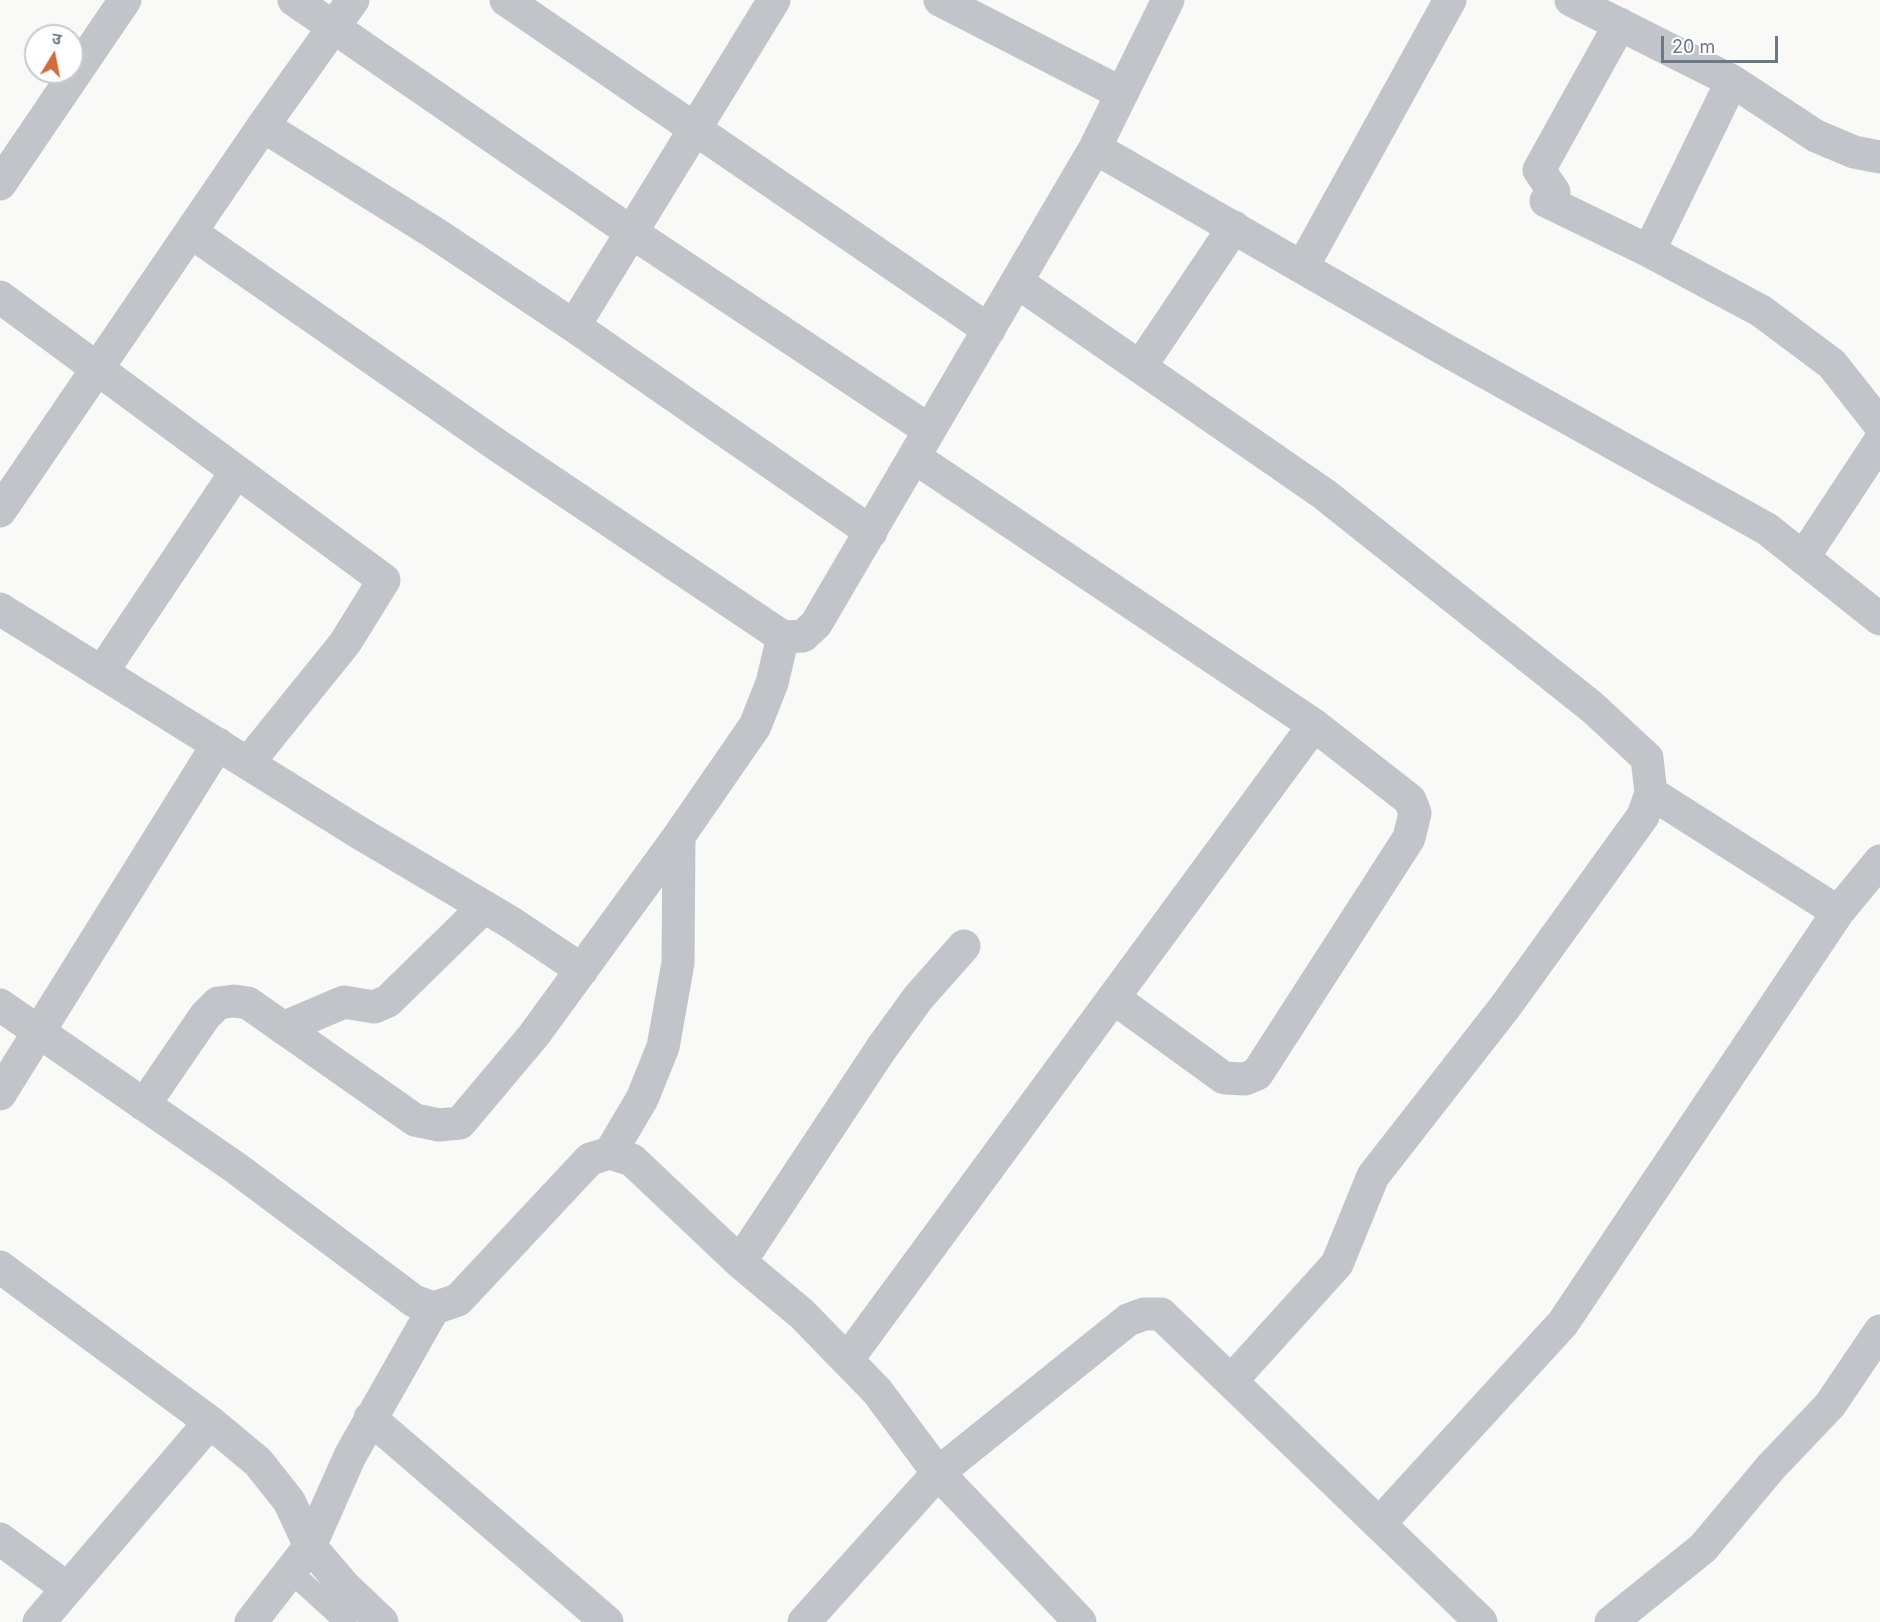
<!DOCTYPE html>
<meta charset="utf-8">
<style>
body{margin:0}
#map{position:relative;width:1880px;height:1622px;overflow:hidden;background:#f9faf8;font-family:Inter,"Noto Sans Devanagari",sans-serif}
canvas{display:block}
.north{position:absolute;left:24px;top:24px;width:60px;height:60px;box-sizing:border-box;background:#fff;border:2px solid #c4c9cf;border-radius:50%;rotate:10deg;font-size:16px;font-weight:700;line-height:24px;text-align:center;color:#6b7886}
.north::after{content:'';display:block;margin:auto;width:21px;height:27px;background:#d56b3c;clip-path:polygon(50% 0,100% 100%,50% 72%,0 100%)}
.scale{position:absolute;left:1661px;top:36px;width:117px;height:27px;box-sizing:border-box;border:3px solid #6b7886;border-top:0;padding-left:8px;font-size:18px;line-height:21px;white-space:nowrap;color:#6b7886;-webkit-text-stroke:4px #fff;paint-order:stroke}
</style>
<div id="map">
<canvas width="1880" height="1622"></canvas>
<div class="north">उ</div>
<div class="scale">20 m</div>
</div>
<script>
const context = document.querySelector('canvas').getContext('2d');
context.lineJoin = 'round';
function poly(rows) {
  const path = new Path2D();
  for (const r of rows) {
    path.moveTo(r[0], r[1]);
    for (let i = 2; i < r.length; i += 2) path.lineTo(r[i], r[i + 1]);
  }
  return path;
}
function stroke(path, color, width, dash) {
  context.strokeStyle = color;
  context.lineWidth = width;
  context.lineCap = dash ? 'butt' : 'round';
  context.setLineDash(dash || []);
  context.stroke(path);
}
stroke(poly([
 [290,1571,346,1622]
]), '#c1c5c9', 22);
stroke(poly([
 [294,0,631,232,929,430],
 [506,0,989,330],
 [940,0,1121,93],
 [1571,0,1732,81,1816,136,1854,152,1880,157],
 [1620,24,1539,170,1554,192,1546,201,1649,251,1761,311,1832,364,1880,425],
 [263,126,436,234,574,326,871,532],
 [1095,148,1442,348,1767,529,1880,619],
 [0,184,125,0],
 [192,233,497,445,783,637,803,636,816,624,1095,148,1168,0],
 [1649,251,1732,81],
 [1303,266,1450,0],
 [1017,282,1324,494,1592,707,1647,758,1651,793,1643,816,1505,1007,1373,1176,1337,1264,1232,1380],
 [0,297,384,580,345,643,248,763],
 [574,326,774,0],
 [1140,367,1234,227],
 [914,457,1314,725,1410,800,1415,813,1409,838,1257,1074,1245,1079,1224,1078,1115,999],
 [0,511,263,126,353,0],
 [1803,558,1880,441],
 [0,609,358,832,510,922,582,970],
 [102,672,236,472],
 [1651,793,1838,912],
 [0,1005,236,1168,414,1301,434,1308,458,1300,590,1159,610,1153,632,1160,740,1262,802,1314,877,1391,938,1473,1080,1622],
 [283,1028,344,1002,374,1007,388,1001,484,907],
 [0,1094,218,744],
 [144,1105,205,1016,218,1003,234,1001,248,1003,415,1120,439,1125,460,1123,534,1035,679,836,755,726,772,683,783,637],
 [610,1153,642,1099,663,1047,678,963,679,836],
 [740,1262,881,1049,918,998,964,946],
 [0,1267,210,1422,258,1462,289,1501,310,1546,345,1587,382,1622],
 [847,1360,1314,725],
 [370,1418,607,1622],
 [1379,1524,1563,1323,1838,912,1880,861],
 [0,1539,67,1588],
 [39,1622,210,1422],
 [251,1622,310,1546,350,1456,434,1308],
 [804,1622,938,1473,1128,1320,1144,1314,1161,1314,1481,1622],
 [1611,1622,1703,1548,1771,1467,1830,1405,1880,1331]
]), '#c1c5c9', 33);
</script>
